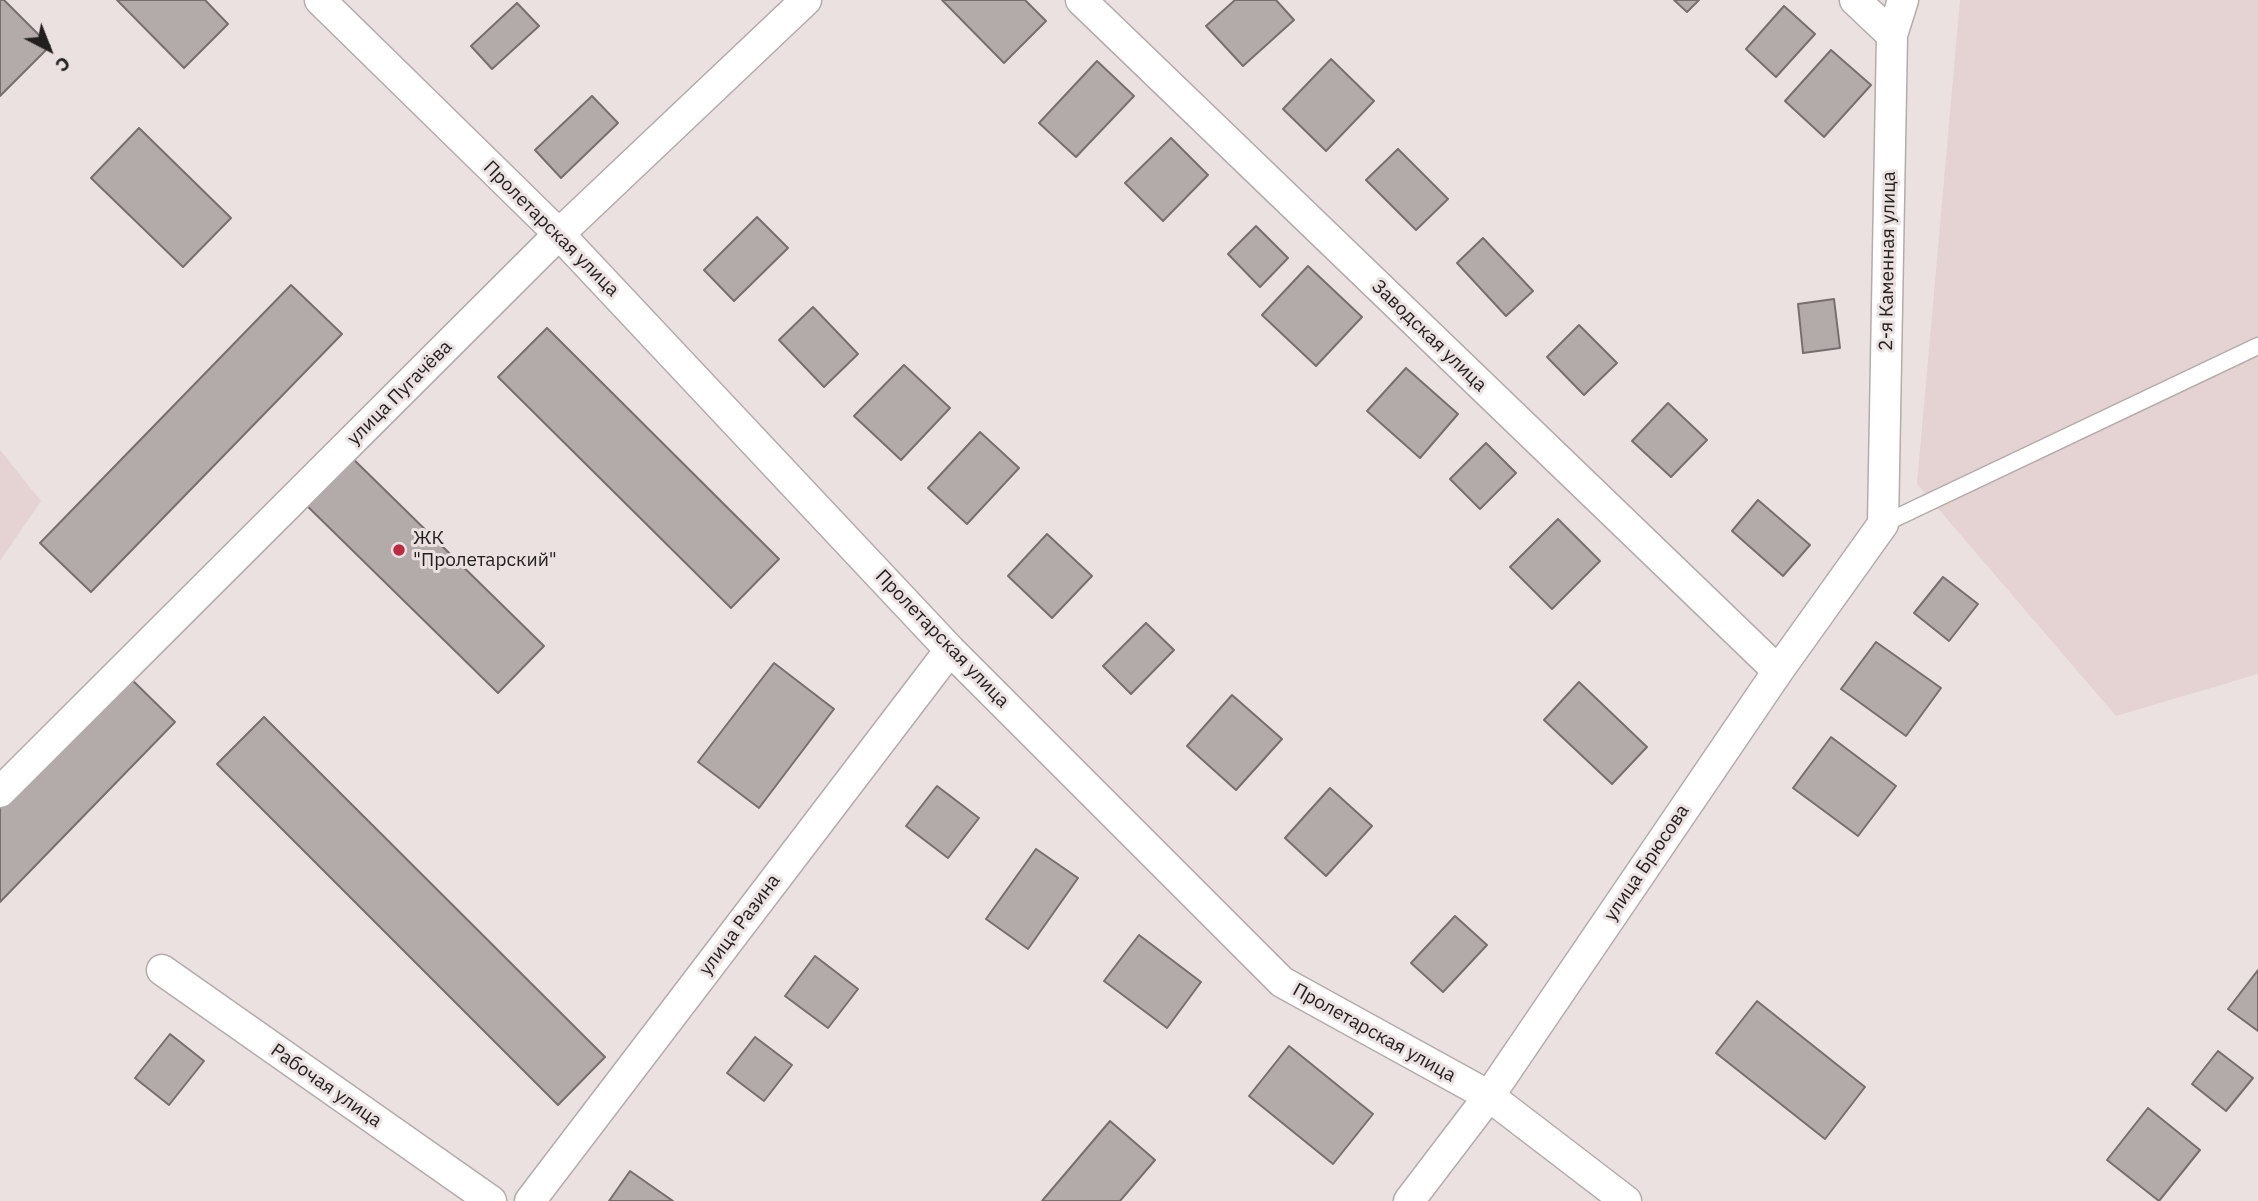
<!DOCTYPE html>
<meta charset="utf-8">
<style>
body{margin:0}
#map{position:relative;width:2258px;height:1201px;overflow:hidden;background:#ebe1e1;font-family:"IBM Plex Sans",sans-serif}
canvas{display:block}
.north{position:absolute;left:14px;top:14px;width:70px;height:70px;-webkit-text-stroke:5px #ebe1e1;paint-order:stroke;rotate:138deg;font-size:19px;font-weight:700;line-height:28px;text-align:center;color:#221f1f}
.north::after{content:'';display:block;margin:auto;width:24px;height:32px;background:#221f1f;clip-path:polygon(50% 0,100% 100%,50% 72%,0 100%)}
</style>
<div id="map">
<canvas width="2258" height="1201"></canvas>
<div class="north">С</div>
</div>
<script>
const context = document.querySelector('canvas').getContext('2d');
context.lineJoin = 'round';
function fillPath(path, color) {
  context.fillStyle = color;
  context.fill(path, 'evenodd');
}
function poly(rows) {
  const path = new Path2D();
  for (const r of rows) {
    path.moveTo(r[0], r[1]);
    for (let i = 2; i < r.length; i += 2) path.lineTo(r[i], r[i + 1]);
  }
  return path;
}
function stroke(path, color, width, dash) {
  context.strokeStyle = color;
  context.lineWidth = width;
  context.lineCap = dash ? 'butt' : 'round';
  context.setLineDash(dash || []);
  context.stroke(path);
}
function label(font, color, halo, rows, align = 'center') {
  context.font = font + ' "IBM Plex Sans",sans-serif';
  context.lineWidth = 6;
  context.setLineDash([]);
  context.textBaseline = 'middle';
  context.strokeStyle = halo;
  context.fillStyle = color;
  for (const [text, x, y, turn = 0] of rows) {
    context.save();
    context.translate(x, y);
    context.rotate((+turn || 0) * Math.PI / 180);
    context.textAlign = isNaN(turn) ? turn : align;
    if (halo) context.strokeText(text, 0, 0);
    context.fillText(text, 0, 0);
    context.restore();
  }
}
fillPath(poly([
 [1960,0,2258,0,2258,674,2116,716,1917,484],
 [0,450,41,501,0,561]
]), '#e5d3d3');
const building = poly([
 [0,0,4,0,50,46,0,96,0,0],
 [117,0,205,0,228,24,184,68,117,0],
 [942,0,1025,0,1046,21,1004,63,942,0],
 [1235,0,1276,0,1294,20,1243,66,1206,26,1235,0],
 [1674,0,1699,0,1687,12,1674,0],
 [517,3,539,26,492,69,471,46,517,3],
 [1784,6,1815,34,1776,77,1746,49,1784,6],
 [1831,50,1871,85,1824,137,1785,101,1831,50],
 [1331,59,1374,101,1326,151,1283,109,1331,59],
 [1097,61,1134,96,1076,157,1039,123,1097,61],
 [592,96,618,123,561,178,535,150,592,96],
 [139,128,231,218,183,267,91,178,139,128],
 [1171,138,1208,175,1163,221,1125,183,1171,138],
 [1398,149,1448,199,1416,230,1366,180,1398,149],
 [757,217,788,248,734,301,704,270,757,217],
 [1256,226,1288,258,1260,287,1228,254,1256,226],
 [1483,238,1533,291,1506,316,1457,263,1483,238],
 [1308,266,1362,317,1316,366,1262,315,1308,266],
 [291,285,342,334,91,592,40,543,291,285],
 [1834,299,1840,348,1803,353,1798,304,1834,299],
 [813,307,858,354,824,387,779,340,813,307],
 [1579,325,1617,363,1584,395,1547,357,1579,325],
 [547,328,779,559,731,608,498,377,547,328],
 [904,365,950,408,901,460,854,416,904,365],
 [1406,368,1458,414,1420,458,1367,411,1406,368],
 [1668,403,1707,440,1671,477,1632,441,1668,403],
 [980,432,1019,468,967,524,928,488,980,432],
 [1486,443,1516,473,1480,509,1450,479,1486,443],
 [344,450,544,646,498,693,298,497,344,450],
 [1758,500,1810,545,1783,576,1732,531,1758,500],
 [1558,519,1600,561,1552,609,1510,567,1558,519],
 [1047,534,1092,576,1052,618,1008,576,1047,534],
 [1943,577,1978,604,1949,641,1914,613,1943,577],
 [1146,623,1174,650,1131,694,1103,666,1146,623],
 [1876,642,1941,688,1906,736,1841,689,1876,642],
 [774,663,834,709,759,808,698,762,774,663],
 [124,672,175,722,0,902,0,798,124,672],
 [1579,682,1647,747,1612,784,1544,720,1579,682],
 [1232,695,1282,739,1236,790,1187,746,1232,695],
 [264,717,605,1057,558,1105,217,764,264,717],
 [1831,737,1896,786,1858,836,1793,788,1831,737],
 [937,786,979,818,948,858,906,826,937,786],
 [1330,788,1372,826,1326,876,1285,838,1330,788],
 [1036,849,1078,878,1028,949,986,919,1036,849],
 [1455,916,1487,945,1443,992,1411,963,1455,916],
 [1139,935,1201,982,1167,1028,1104,981,1139,935],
 [815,956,858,989,828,1028,785,996,815,956],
 [2258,970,2258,1031,2228,1009,2258,970],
 [1757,1001,1865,1087,1825,1139,1716,1053,1757,1001],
 [170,1034,204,1061,169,1105,135,1078,170,1034],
 [755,1037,792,1065,764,1101,727,1073,755,1037],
 [1289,1046,1373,1114,1333,1164,1249,1096,1289,1046],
 [2218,1051,2253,1078,2226,1111,2192,1084,2218,1051],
 [2148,1108,2200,1150,2159,1201,2107,1160,2148,1108],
 [1110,1121,1155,1160,1120,1201,1042,1201,1110,1121],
 [630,1171,673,1201,609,1201,630,1171]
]);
fillPath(building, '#b3abaa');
stroke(building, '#776f6f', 2);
const service = poly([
 [1883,524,2258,346]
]);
const minor = poly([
 [320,0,559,234,950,650,1282,982,1489,1096,1626,1201],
 [1081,0,1778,671],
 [1855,0,1892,35],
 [0,792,559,234,806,0],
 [162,970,491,1201],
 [530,1201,950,650],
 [1409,1201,1489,1096,1778,671,1883,524,1892,35,1903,0]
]);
stroke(service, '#b4abab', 19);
stroke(minor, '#b4abab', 33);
stroke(service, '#fff', 16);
stroke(minor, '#fff', 30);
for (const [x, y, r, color] of [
 [399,550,7,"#bc2b43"]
]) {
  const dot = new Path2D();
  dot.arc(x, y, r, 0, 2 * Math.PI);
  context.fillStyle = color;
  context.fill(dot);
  stroke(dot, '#ebe1e1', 2.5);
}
label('19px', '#221f1f', '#ebe1e1', [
 ["Пролетарская улица",551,229,45],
 ["2-я Каменная улица",1888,261,-89],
 ["Заводская улица",1429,336,44],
 ["улица Пугачёва",400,393,-45],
 ["Пролетарская улица",942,639,46],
 ["улица Брюсова",1647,863,-56],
 ["улица Разина",740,925,-53],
 ["Пролетарская улица",1374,1033,29],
 ["Рабочая улица",326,1086,35]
]);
label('19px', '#221f1f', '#ebe1e1', [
 ["ЖК",413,539],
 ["\"Пролетарский\"",413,561]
], 'left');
</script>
